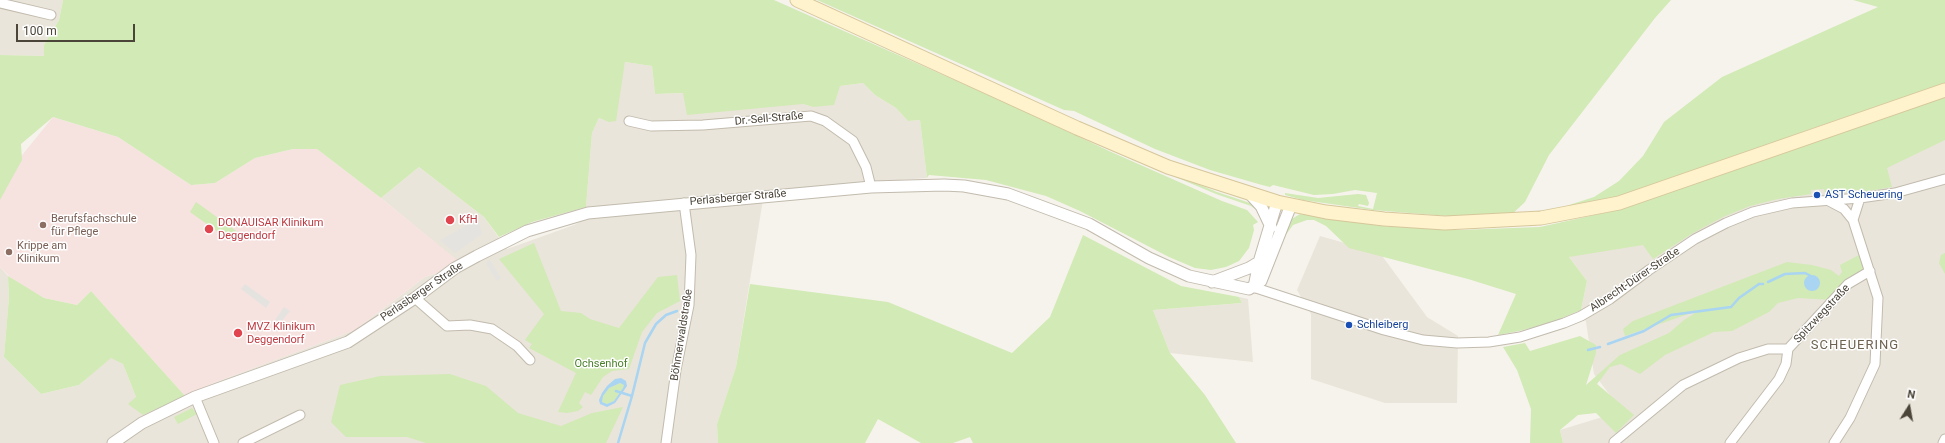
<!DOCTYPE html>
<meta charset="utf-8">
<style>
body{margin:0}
#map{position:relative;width:1945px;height:443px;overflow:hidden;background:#f6f3ec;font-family:Roboto,sans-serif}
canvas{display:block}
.north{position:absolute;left:1889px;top:387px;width:40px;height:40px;-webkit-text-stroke:3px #fff;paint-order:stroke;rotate:11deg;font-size:11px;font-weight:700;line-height:16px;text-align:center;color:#4b4439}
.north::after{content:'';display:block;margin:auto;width:14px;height:18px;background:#4b4439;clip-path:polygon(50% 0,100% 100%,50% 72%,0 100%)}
.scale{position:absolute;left:16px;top:24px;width:119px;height:18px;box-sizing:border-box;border:2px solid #4b4439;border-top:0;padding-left:5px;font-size:12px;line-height:14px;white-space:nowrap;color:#4b4439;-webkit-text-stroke:3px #fff;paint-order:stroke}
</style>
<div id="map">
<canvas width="1945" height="443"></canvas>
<div class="north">N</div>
<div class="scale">100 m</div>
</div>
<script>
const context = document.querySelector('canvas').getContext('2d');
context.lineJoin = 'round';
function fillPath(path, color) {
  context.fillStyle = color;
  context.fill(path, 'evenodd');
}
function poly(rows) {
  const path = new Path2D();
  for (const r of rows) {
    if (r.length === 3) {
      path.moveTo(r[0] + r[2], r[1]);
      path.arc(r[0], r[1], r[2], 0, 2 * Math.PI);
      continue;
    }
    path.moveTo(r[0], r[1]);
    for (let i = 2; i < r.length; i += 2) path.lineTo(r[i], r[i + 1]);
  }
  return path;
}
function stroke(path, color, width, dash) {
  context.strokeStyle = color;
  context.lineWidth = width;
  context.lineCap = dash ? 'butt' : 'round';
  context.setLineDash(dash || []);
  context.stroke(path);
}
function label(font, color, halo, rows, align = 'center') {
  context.font = font + ' Roboto,sans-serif';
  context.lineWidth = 3;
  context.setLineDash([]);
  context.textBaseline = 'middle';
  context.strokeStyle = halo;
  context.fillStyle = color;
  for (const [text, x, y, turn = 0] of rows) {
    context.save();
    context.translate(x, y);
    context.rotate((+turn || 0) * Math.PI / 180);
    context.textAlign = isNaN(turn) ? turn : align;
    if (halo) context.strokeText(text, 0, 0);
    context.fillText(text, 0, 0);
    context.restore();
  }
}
fillPath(poly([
 [0,0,63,0,59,20,44,45,44,56,0,55],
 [625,62,652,66,655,94,684,93,803,104,813,107,840,86,863,83,875,95,896,108,908,121,920,120,927,178,846,184,764,193,736,367,717,424,718,443,0,443,0,267,8,276,9,297,4,357,41,394,79,385,111,357,123,364,136,397,185,396,216,382,355,330,425,277,437,273,456,260,381,198,419,167,484,217,507,249,574,225,590,217,586,207,592,133,599,118,604,120,620,87],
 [1945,126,1945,443,1563,443,1560,430,1622,411,1594,374,1586,322,1581,310,1587,281,1569,257],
 [1320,236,1380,253,1427,317,1458,336,1457,403,1385,403,1311,379,1311,314,1297,290],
 [1239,297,1248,299,1253,362,1170,353,1153,310,1242,303]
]), '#eae5da');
fillPath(poly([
 [53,117,118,137,191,185,215,183,255,158,293,149,317,149,381,198,457,260,437,273,425,277,355,330,216,382,185,396,91,291,77,305,44,298,15,282,0,267,0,191,14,165]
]), '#f6e3e0');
fillPath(poly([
 [63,0,774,0,1020,109,1109,151,1222,201,1247,210,1258,222,1253,225,1254,230,1249,248,1239,261,1226,267,1211,270,1195,268,1169,257,1080,211,1046,196,986,180,929,175,927,178,920,120,908,121,896,108,875,95,863,83,840,86,834,105,813,107,803,104,687,115,683,93,655,94,652,66,625,62,616,121,609,122,599,118,592,133,586,207,532,222,499,237,484,217,419,167,381,198,317,149,293,149,255,158,215,183,191,185,118,137,53,117,21,144,22,160,0,200,0,55,44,56,44,45,59,20],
 [817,0,1671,0,1655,18,1549,155,1525,202,1509,217,1460,217,1373,210,1303,200,1285,195,1285,193,1318,198,1358,194,1366,195,1369,203,1368,206,1359,204,1358,206,1373,209,1377,193,1355,190,1333,194,1314,195,1273,185,1270,187,1262,185,1210,170,1155,149,1074,111,1064,110],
 [1853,0,1945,0,1945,83,1805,131,1680,177,1605,201,1566,206,1594,197,1619,181,1643,156,1664,122,1722,77,1878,7],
 [1945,96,1945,140,1887,168,1892,187,1863,192,1861,190,1855,190,1855,192,1825,192,1824,189,1811,190,1811,194,1778,199,1750,206,1723,217,1693,233,1653,259,1643,245,1569,257,1587,281,1581,310,1550,323,1519,331,1498,335,1516,294,1468,279,1349,248,1326,226,1314,220,1307,220,1293,225,1280,243,1290,220,1300,214,1382,226,1459,230,1540,227,1617,210],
 [1162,169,1217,192,1253,204,1259,212,1251,206,1216,194,1161,171],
 [196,202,239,233,232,242,190,212],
 [1083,235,1181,286,1239,297,1242,303,1153,310,1170,353,1205,395,1236,443,973,443,970,437,953,443,921,443,878,419,865,443,718,443,717,424,736,367,750,284,888,302,1012,353,1050,317],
 [534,243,561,311,581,313,590,319,619,328,658,277,677,275,680,301,657,313,642,332,629,369,612,371,603,377,591,395,585,392,579,403,583,407,578,411,567,413,558,412,576,373,529,348,532,344,525,340,544,314,499,259],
 [1945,253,1945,274,1939,263,1941,255],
 [1859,255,1863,262,1864,271,1833,300,1798,298,1778,303,1769,312,1732,331,1714,332,1665,355,1640,374,1621,364,1610,367,1597,384,1634,415,1616,433,1596,413,1578,415,1560,430,1563,443,1530,443,1531,409,1517,370,1503,347,1525,343,1530,351,1580,336,1596,345,1596,353,1586,385,1620,355,1669,333,1684,320,1700,310,1625,336,1623,329,1633,321,1787,262,1812,265,1831,270,1839,276,1842,272,1840,265],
 [8,276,44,298,77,305,91,291,185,396,143,415,128,404,136,397,123,364,111,358,79,385,41,394,4,357,9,297],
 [450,374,486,386,518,413,561,426,592,413,623,407,606,443,426,443,407,437,346,437,331,422,340,385,380,376],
 [620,383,624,385,623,388,614,401,607,404,602,402,603,396,609,388],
 [192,408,197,414,178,424,174,417]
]), '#d2eab5');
fillPath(poly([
 [478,219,482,234,455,253,440,240],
 [490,260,501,278,497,281,486,263],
 [245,284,270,302,266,308,241,289],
 [284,307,290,311,280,323,275,320]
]), '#e5e3e0');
fillPath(poly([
 [1812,283,8],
 [621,378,626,381,627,386,615,403,607,407,600,404,599,400,602,393,607,386,615,379],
 [620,383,624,385,623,388,614,401,607,404,602,402,603,396,609,388]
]), '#a9d4f2');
stroke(poly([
 [1768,282,1785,274,1805,273,1811,276],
 [1608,344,1644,331,1671,315,1731,307,1739,298,1759,284,1763,284],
 [1588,350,1600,347],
 [616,391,632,396],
 [618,443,632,396,645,343,656,324,666,315,677,311]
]), '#a9d4f2', 2.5);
const minor = poly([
 [0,3,51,15],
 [629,121,651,126,703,125,811,116,825,121,853,141,866,167,871,187],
 [1827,200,1844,209,1853,220,1878,298,1875,364,1850,418,1834,443],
 [1853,220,1860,198],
 [1253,287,1384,330,1423,340,1457,343,1489,342,1520,337,1564,323,1581,316,1610,299,1649,270,1695,239,1726,223,1753,212,1792,203,1860,198,1895,193,1945,179],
 [415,298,447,326,470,325,492,329,517,346,530,360],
 [195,397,214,443],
 [1614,442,1683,385,1739,358,1768,349,1788,349],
 [243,443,300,415],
 [666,443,676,370,689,305,691,255,684,203],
 [1730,443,1779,379,1786,364,1788,349,1848,284,1870,271],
 [1943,443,1945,439]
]);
const tertiary = poly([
 [1250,194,1261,206,1271,227],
 [1212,282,1249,268,1259,262],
 [1254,287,1259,262,1277,202],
 [113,443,142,423,195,397,348,342,415,298,455,268,477,256,527,231,588,213,871,187,944,185,964,186,1008,194,1089,224,1149,258,1189,276,1249,289,1261,281,1291,205]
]);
const secondary = poly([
 [797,0,1077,128,1168,167,1277,202,1326,212,1384,219,1445,223,1541,218,1619,203,1945,90]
]);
stroke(minor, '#c2bbae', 11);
stroke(tertiary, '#c2bbae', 13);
stroke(secondary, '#d6c79b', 15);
stroke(minor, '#fff', 9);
stroke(tertiary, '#fff', 11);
stroke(secondary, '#fff3cd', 13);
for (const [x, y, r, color] of [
 [1817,195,4,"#1a4fb4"],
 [450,220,5,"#e0444e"],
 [43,225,4,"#8d6e63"],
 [209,229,5,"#e0444e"],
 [9,252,4,"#8d6e63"],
 [1349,325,4,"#1a4fb4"],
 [238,333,5,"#e0444e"]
]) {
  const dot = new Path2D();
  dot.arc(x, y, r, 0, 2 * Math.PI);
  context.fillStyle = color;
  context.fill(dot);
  stroke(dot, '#fff', 1.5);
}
label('11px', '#4b4439', '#fff', [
 ["Dr.-Sell-Straße",769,119,-5],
 ["Perlasberger Straße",738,198,-5],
 ["Albrecht-Dürer-Straße",1635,280,-34],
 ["Perlasberger Straße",422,292,-34],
 ["Spitzwegstraße",1822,314,-47],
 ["Böhmerwaldstraße",682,335,-81]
]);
label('11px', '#164399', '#fff', [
 ["AST Scheuering",1825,195],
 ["Schleiberg",1357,325]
], 'left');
label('11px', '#785e54', '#fff', [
 ["Berufsfachschule",51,219],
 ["für Pflege",51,232],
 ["Krippe am",17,246],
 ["Klinikum",17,259]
], 'left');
label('11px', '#be3a42', '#fff', [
 ["KfH",459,220],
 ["DONAUISAR Klinikum",218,223],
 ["Deggendorf",218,236],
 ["MVZ Klinikum",247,327],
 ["Deggendorf",247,340]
], 'left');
label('11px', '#4a7f2a', '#fff', [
 ["Ochsenhof",601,364]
]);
context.letterSpacing = '1px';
label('13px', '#6e6250', '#fff', [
 ["SCHEUERING",1855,346]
]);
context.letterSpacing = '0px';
</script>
